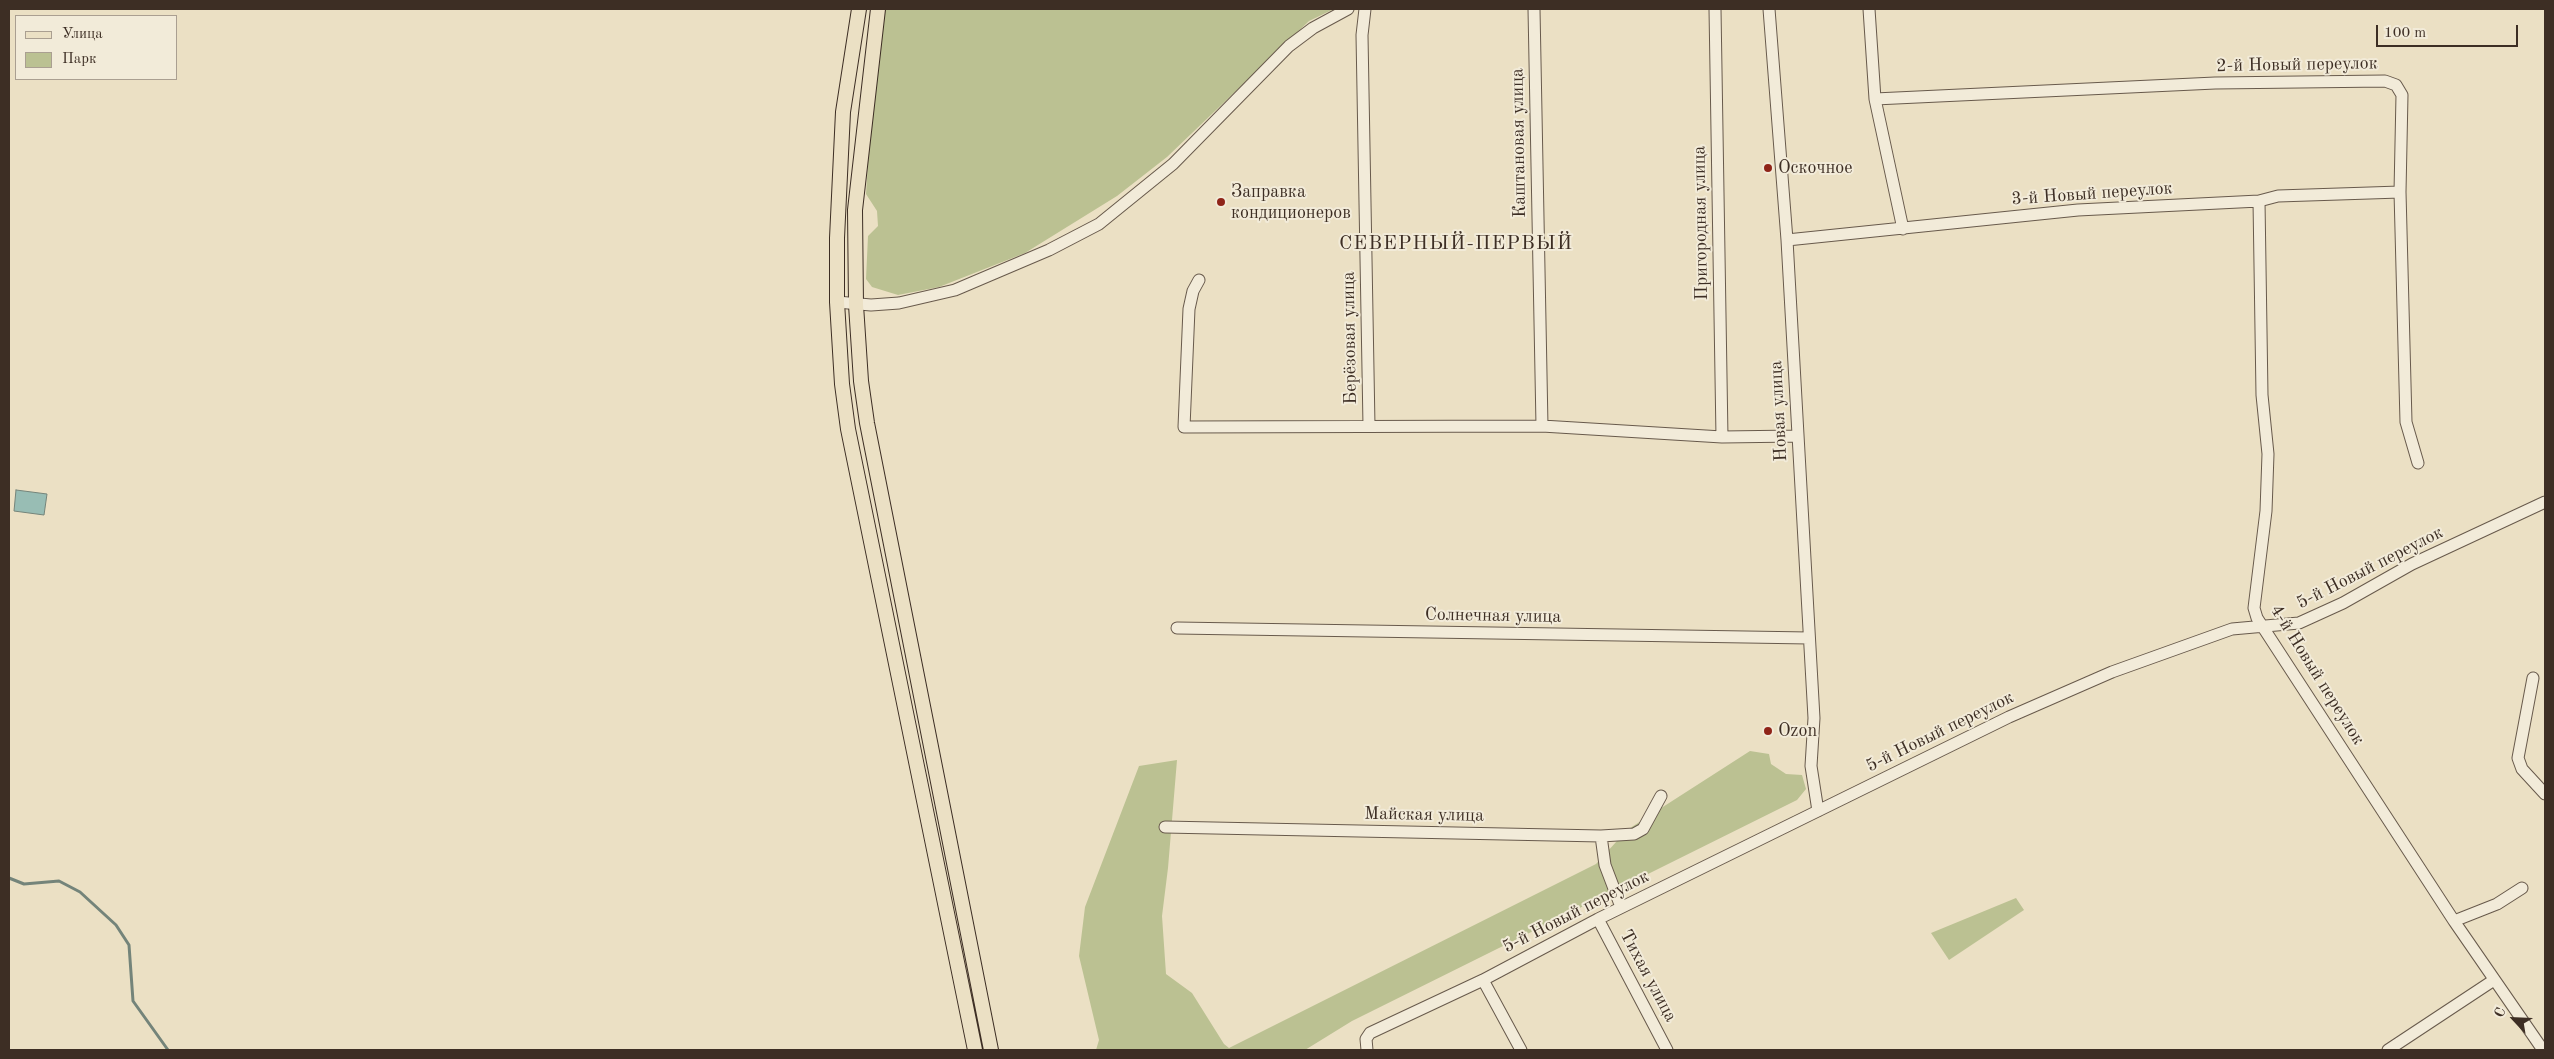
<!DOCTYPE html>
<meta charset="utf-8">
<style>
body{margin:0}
#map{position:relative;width:2554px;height:1059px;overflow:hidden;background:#ebe0c4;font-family:"Old Standard TT",serif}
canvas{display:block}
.frame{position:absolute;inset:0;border:10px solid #3d2e24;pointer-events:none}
.legend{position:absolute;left:15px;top:15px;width:162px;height:65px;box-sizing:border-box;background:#f2ebd9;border:1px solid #aa9f91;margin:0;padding:6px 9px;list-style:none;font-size:15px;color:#3d2e24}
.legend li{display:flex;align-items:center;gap:10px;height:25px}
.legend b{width:25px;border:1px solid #aa9f91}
.north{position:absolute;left:2489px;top:994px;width:50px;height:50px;-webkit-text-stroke:4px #f2ebd9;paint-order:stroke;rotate:295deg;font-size:14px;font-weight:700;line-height:20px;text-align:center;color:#3d2e24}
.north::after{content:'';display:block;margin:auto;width:18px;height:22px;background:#3d2e24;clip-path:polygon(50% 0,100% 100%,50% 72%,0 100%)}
.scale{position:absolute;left:2376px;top:25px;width:142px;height:22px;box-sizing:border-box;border:2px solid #3d2e24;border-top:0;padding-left:6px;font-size:15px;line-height:18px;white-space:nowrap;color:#3d2e24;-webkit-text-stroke:4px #f2ebd9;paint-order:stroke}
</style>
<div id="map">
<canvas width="2554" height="1059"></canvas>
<div class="frame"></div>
<ul class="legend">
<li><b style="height:6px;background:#ebe0c4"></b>Улица</li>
<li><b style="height:14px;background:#bbc192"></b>Парк</li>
</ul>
<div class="north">С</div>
<div class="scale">100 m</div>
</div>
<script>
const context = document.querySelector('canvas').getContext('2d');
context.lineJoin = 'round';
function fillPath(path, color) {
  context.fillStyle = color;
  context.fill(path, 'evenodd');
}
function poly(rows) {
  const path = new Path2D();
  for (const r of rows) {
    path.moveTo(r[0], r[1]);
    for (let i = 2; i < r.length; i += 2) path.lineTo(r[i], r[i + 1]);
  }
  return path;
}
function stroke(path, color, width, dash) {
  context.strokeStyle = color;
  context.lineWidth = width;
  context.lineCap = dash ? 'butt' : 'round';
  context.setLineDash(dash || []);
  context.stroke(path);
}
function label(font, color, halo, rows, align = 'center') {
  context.font = font + ' "Old Standard TT",serif';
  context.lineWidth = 4;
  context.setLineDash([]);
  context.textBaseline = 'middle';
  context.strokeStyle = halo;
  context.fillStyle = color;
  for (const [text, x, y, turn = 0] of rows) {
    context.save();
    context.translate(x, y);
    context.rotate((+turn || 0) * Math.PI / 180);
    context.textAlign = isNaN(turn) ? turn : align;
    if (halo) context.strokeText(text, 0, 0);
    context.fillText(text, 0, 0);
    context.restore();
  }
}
fillPath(poly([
 [883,9,1334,9,1309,21,1167,157,1117,196,1025,253,939,287,898,295,872,287,866,279,868,236,878,226,877,211,866,194,872,100],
 [1750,751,1769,754,1771,764,1786,774,1802,775,1806,789,1797,800,1352,1021,1305,1050,1096,1050,1099,1040,1079,956,1085,907,1139,766,1177,760,1168,868,1162,916,1166,974,1192,993,1224,1044,1229,1048,1596,864,1627,830],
 [2016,898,2024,910,1949,960,1931,933]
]), '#bbc192');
const water = poly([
 [16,490,47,494,44,515,14,511,16,490]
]);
fillPath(water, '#98bdb4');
stroke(water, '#74847a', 1);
stroke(poly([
 [9,878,24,884,59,881,80,892,116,925,129,945,133,1001,168,1050]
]), '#74847a', 3);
const minor = poly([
 [1365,9,1362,35,1369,426],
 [1534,9,1542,426],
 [1715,9,1722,437],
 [1769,9,1787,240,1814,718,1811,766,1818,811],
 [1869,9,1875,99,1903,229],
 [1875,99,2215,83,2385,81,2396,85,2402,95,2400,192,2406,422,2418,463],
 [2259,201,2262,395,2268,454,2266,511,2254,608,2257,618,2454,921,2543,1050],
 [1787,240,2078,210,2259,201,2278,196,2400,192],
 [1199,280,1193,291,1189,309,1184,427,1542,426,1722,437,1797,436],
 [837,302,871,305,899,303,955,290,1049,250,1099,224,1173,164,1289,46,1313,28,1348,9],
 [1177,628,1809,638],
 [2533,678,2518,758,2522,769,2545,794],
 [1165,827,1601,836,1634,834,1643,829,1661,796],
 [1601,836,1605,865,1621,907],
 [1598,919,1667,1050],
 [2454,921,2497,904,2522,888],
 [1483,980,1521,1050],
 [1367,1050,1366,1039,1370,1033,1483,980,1598,919,2009,717,2112,672,2232,629,2299,623,2343,603,2412,564,2545,502],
 [2388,1050,2494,980]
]);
const major = poly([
 [859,9,843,112,837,238,837,302,842,384,848,429,975,1050],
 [878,9,855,210,856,305,861,381,867,423,991,1050]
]);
stroke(minor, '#685a4c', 13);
stroke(major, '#3d2e24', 16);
stroke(minor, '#f2ebd9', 11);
stroke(major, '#ebe0c4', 14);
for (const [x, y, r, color] of [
 [1768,168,5,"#8f2418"],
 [1221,202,5,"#8f2418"],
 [1768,731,5,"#8f2418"]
]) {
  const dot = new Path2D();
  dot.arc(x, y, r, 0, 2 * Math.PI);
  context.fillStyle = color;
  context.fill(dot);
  stroke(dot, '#f2ebd9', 2);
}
label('18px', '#3d2e24', '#f2ebd9', [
 ["2-й Новый переулок",2297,65,-1],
 ["Каштановая улица",1519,143,-91],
 ["3-й Новый переулок",2092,194,-4],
 ["Пригородная улица",1701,223,-91],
 ["Берёзовая улица",1350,338,-91],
 ["Новая улица",1779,411,-93],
 ["5-й Новый переулок",2370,568,-27],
 ["Солнечная улица",1493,616,1],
 ["4-й Новый переулок",2317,675,58],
 ["5-й Новый переулок",1940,732,-26],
 ["Майская улица",1424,815,1],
 ["5-й Новый переулок",1576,912,-27],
 ["Тихая улица",1648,976,62]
]);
label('18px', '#3d2e24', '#f2ebd9', [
 ["Оскочное",1778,168],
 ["Заправка",1231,192],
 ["кондиционеров",1231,213],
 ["Ozon",1778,731]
], 'left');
context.letterSpacing = '1px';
label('20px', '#3d2e24', '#f2ebd9', [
 ["СЕВЕРНЫЙ-ПЕРВЫЙ",1456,244]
]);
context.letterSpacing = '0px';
</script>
